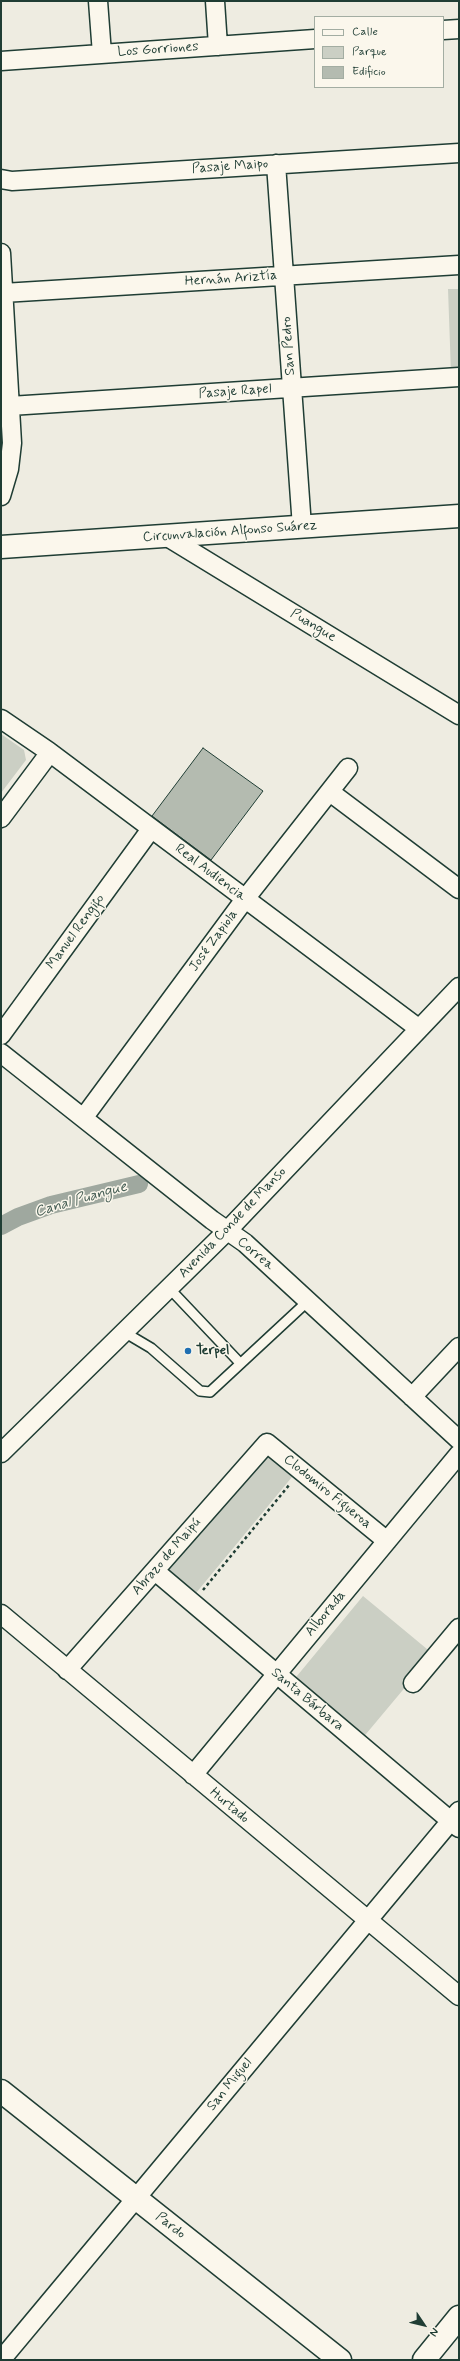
<!DOCTYPE html>
<meta charset="utf-8">
<style>
body{margin:0}
#map{position:relative;width:460px;height:2361px;overflow:hidden;background:#eeece1;font-family:Mynerve,sans-serif}
canvas{display:block}
.frame{position:absolute;inset:0;border:2px solid #1f3d34;pointer-events:none}
.legend{position:absolute;left:314px;top:16px;width:130px;height:72px;box-sizing:border-box;background:#fbf7ec;border:1px solid #a3ada2;margin:0;padding:5px 7px;list-style:none;font-size:12px;color:#1f3d34}
.legend li{display:flex;align-items:center;gap:8px;height:20px}
.legend b{width:20px;border:1px solid #a3ada2}
.north{position:absolute;left:404px;top:2305px;width:40px;height:40px;-webkit-text-stroke:3px #fbf7ec;paint-order:stroke;rotate:125deg;font-size:11px;font-weight:700;line-height:16px;text-align:center;color:#1f3d34}
.north::after{content:'';display:block;margin:auto;width:14px;height:18px;background:#1f3d34;clip-path:polygon(50% 0,100% 100%,50% 72%,0 100%)}
</style>
<div id="map">
<canvas width="460" height="2361"></canvas>
<div class="frame"></div>
<ul class="legend">
<li><b style="height:5px;background:#fbf7ec"></b>Calle</li>
<li><b style="height:11px;background:#cbcfc4"></b>Parque</li>
<li><b style="height:11px;background:#b4bbb0"></b>Edificio</li>
</ul>
<div class="north">N</div>
</div>
<script>
const context = document.querySelector('canvas').getContext('2d');
context.lineJoin = 'round';
function fillPath(path, color) {
  context.fillStyle = color;
  context.fill(path, 'evenodd');
}
function poly(rows) {
  const path = new Path2D();
  for (const r of rows) {
    path.moveTo(r[0], r[1]);
    for (let i = 2; i < r.length; i += 2) path.lineTo(r[i], r[i + 1]);
  }
  return path;
}
function stroke(path, color, width, dash) {
  context.strokeStyle = color;
  context.lineWidth = width;
  context.lineCap = dash ? 'butt' : 'round';
  context.setLineDash(dash || []);
  context.stroke(path);
}
function label(font, color, halo, rows, align = 'center') {
  context.font = font + ' Mynerve,sans-serif';
  context.lineWidth = 3;
  context.setLineDash([]);
  context.textBaseline = 'middle';
  context.strokeStyle = halo;
  context.fillStyle = color;
  for (const [text, x, y, turn = 0] of rows) {
    context.save();
    context.translate(x, y);
    context.rotate((+turn || 0) * Math.PI / 180);
    context.textAlign = isNaN(turn) ? turn : align;
    if (halo) context.strokeText(text, 0, 0);
    context.fillText(text, 0, 0);
    context.restore();
  }
}
fillPath(poly([
 [448,289,459,289,459,372,451,373],
 [1,734,24,750,26,760,1,793],
 [264,1454,292,1477,196,1593,168,1569],
 [363,1596,433,1654,361,1740,292,1682]
]), '#cbcfc4');
stroke(poly([
 [1,1226,18,1217,51,1205,139,1184]
]), '#9fa89f', 18);
const building = poly([
 [203,748,263,791,211,860,152,816,203,748]
]);
fillPath(building, '#b4bbb0');
stroke(building, '#1f3d34', 1);
const lane = poly([
 [169,1288,240,1363],
 [124,1332,151,1348,200,1391,210,1392,308,1301]
]);
const street = poly([
 [98,1,102,54],
 [215,1,218,46],
 [443,30,459,29],
 [1,61,315,39],
 [276,164,302,527],
 [1,179,12,181,459,153],
 [1,253,12,443,9,469,1,496],
 [3,293,459,265],
 [10,406,459,377],
 [166,536,459,715],
 [1,719,48,751,418,1028],
 [330,792,459,889],
 [1,818,48,755,48,751],
 [1,1035,151,829],
 [1,1053,212,1220,245,1243,459,1440],
 [84,1117,245,899,348,768],
 [412,1397,459,1347],
 [1,1453,227,1231,459,987],
 [155,1571,459,1828],
 [1,1614,459,1996],
 [67,1670,267,1443,387,1541],
 [413,1683,459,1628],
 [193,1775,459,1454],
 [1,2360,459,1811]
]);
const secondary = poly([
 [1,547,459,516],
 [1,2091,340,2360],
 [424,2360,459,2317]
]);
stroke(lane, '#1f3d34', 12);
stroke(street, '#1f3d34', 21);
stroke(secondary, '#1f3d34', 25);
stroke(poly([
 [203,1590,290,1484]
]), '#1f3d34', 2.5, [3, 3]);
stroke(lane, '#fbf7ec', 9);
stroke(street, '#fbf7ec', 18);
stroke(secondary, '#fbf7ec', 22);
for (const [x, y, r, color] of [
 [188,1351,4,"#1f6fb2"]
]) {
  const dot = new Path2D();
  dot.arc(x, y, r, 0, 2 * Math.PI);
  context.fillStyle = color;
  context.fill(dot);
  stroke(dot, '#fbf7ec', 1.5);
}
label('14px', '#1f3d34', '#fbf7ec', [
 ["Los Gorriones",158,50,-4],
 ["Pasaje Maipo",230,167,-4],
 ["Hernán Ariztía",231,279,-4],
 ["San Pedro",289,346,-94],
 ["Pasaje Rapel",235,392,-4],
 ["Circunvalación Alfonso Suárez",230,532,-4],
 ["Puangue",313,626,31],
 ["Real Audiencia",210,873,37],
 ["Manuel Rengifo",76,932,-54],
 ["José Zapiola",214,941,-54],
 ["Avenida Conde de Manso",233,1223,-46],
 ["Correa",255,1254,40],
 ["Clodomiro Figueroa",327,1492,39],
 ["Abrazo de Maipú",167,1557,-49],
 ["Alborada",326,1614,-50],
 ["Santa Bárbara",307,1700,40],
 ["Hurtado",229,1806,40],
 ["San Miguel",230,2085,-51],
 ["Pardo",170,2226,38]
]);
label('bold 14px', '#1f3d34', '#fbf7ec', [
 ["Terpel",196,1351]
], 'left');
label('italic 15px', '#455d54', '#fbf7ec', [
 ["Canal Puangue",81,1200,-16]
]);
</script>
